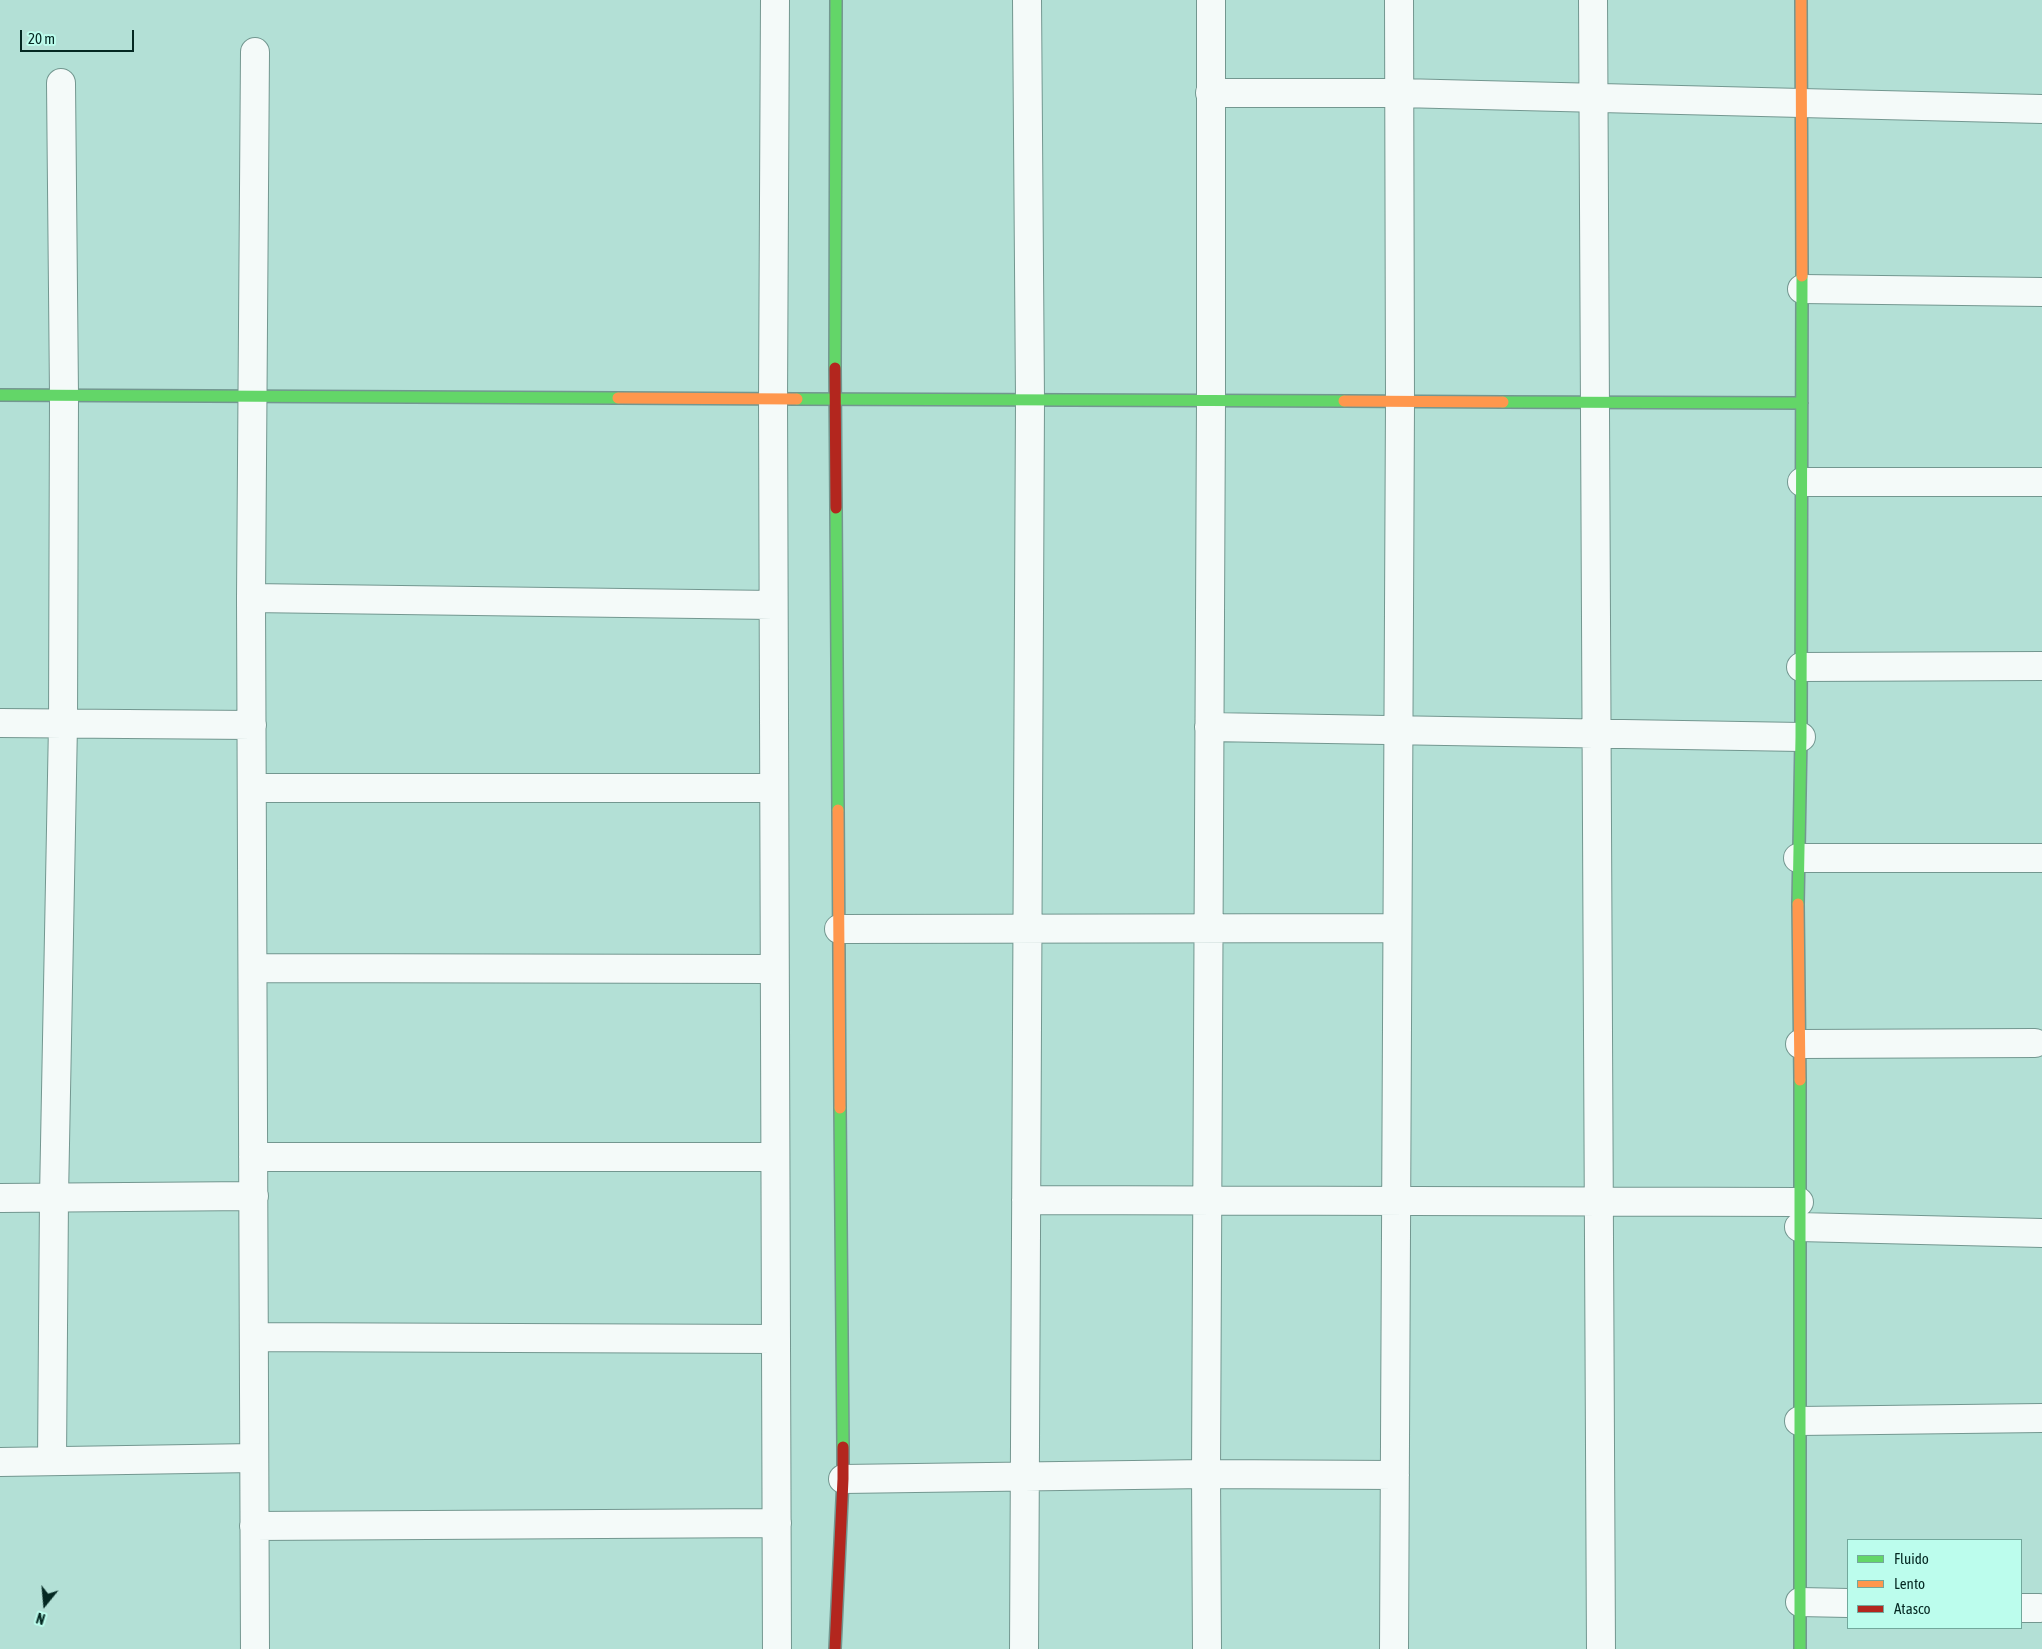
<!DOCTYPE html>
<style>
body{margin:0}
#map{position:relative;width:2042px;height:1649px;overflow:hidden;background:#b3e0d6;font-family:"Asap Condensed",sans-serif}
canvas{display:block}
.legend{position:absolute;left:1847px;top:1539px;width:175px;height:90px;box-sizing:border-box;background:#bcfded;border:1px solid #72a89c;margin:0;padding:6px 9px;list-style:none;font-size:15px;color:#042822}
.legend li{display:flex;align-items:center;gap:10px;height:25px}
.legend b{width:25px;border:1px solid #72a89c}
.north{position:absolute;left:20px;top:1579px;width:50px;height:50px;-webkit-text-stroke:4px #bcfded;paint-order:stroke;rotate:197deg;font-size:14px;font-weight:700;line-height:20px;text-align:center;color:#042822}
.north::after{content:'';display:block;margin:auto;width:18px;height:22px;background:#042822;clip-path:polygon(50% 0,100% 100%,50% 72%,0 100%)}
.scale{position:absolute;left:20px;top:30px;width:114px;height:22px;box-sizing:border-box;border:2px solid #042822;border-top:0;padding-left:6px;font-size:15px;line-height:18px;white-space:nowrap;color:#042822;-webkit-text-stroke:4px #bcfded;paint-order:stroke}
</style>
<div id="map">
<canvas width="2042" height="1649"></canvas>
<ul class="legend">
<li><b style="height:6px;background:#63d668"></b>Fluido</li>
<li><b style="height:6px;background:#ff974d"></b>Lento</li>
<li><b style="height:6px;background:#b3261e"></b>Atasco</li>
</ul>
<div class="north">N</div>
<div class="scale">20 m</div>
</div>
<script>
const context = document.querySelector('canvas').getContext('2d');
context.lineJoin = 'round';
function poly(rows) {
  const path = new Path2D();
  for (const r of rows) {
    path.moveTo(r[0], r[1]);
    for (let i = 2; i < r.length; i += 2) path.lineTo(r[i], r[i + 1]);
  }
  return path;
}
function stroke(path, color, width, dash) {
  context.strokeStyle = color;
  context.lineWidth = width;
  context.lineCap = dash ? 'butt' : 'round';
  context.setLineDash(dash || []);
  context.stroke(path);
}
const street = poly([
 [775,0,773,399,777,1649],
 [1593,0,1601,1649],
 [1210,93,1400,93,2042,109],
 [1802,289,2042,292],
 [1802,482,2042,482],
 [251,598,773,605],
 [1801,667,2042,666],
 [0,723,252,725],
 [1209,727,1801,737],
 [252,788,774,788],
 [1798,858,2042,858],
 [839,929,1396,928],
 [253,968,774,969],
 [1800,1044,2035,1043],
 [253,1157,775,1157],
 [0,1198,254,1196],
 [1026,1200,1799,1202],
 [1799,1227,2042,1233],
 [254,1337,776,1339],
 [1799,1421,2042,1418],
 [52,1461,54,1197,63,724,64,395,61,83],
 [0,1462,254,1458],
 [843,1479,1206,1474,1395,1475],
 [254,1526,777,1523],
 [1800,1602,1848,1603],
 [2021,1608,2039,1608],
 [255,1649,251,598,255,52],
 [1024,1649,1030,400,1027,0],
 [1207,1649,1206,1474,1211,401,1211,0],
 [1394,1649,1400,402,1399,0]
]);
const fast = poly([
 [835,368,836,0],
 [0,395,618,398],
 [797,399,1344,401],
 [1503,402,1802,403],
 [836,508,838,810],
 [1798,904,1801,737,1802,276],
 [1800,1080,1800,1649],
 [840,1108,843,1447]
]);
const slow = poly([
 [1801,0,1802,276],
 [618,398,797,399],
 [1344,401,1503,402],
 [838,810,840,1108],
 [1798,904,1800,1080]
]);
const jam = poly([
 [835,368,836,508],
 [835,1649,843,1479,843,1447]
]);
stroke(street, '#739790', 30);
stroke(fast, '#739790', 14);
stroke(slow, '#739790', 14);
stroke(jam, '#739790', 14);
stroke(street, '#f4faf9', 28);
stroke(fast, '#63d668', 11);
stroke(slow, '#ff974d', 11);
stroke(jam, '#b3261e', 11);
</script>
